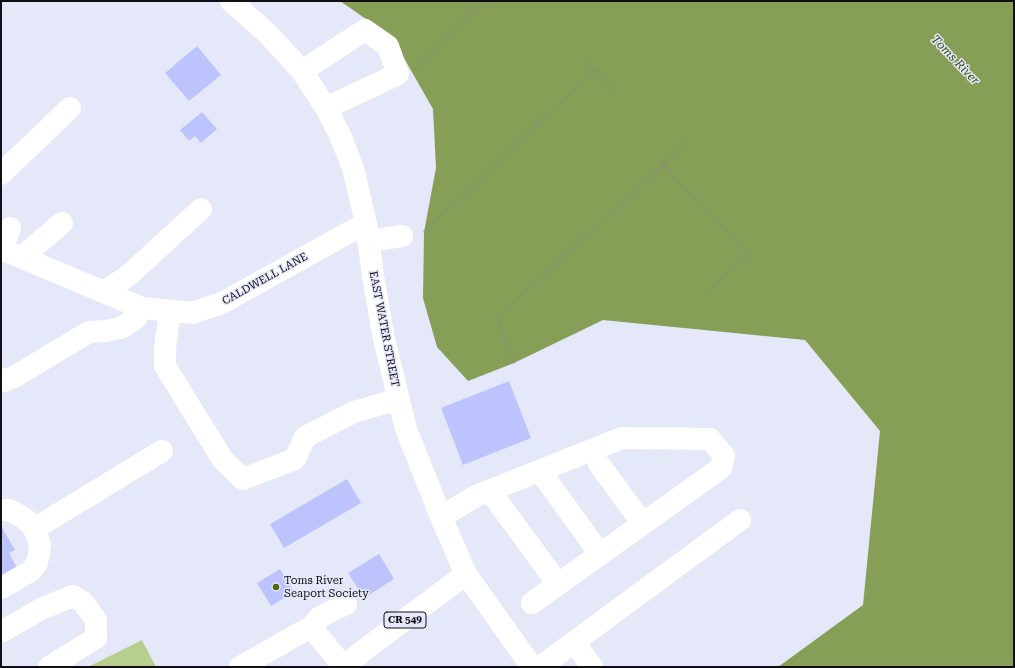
<!DOCTYPE html>
<style>
body{margin:0}
#map{position:relative;width:1015px;height:668px;overflow:hidden;background:#e5e8f9;font-family:"Roboto Serif",serif}
canvas{display:block}
.frame{position:absolute;inset:0;border:2px solid #0f0f15;pointer-events:none}
</style>
<div id="map">
<canvas width="1015" height="668"></canvas>
<div class="frame"></div>
</div>
<script>
const context = document.querySelector('canvas').getContext('2d');
context.lineJoin = 'round';
function fillPath(path, color) {
  context.fillStyle = color;
  context.fill(path, 'evenodd');
}
function poly(rows) {
  const path = new Path2D();
  for (const r of rows) {
    path.moveTo(r[0], r[1]);
    for (let i = 2; i < r.length; i += 2) path.lineTo(r[i], r[i + 1]);
  }
  return path;
}
function stroke(path, color, width, dash) {
  context.strokeStyle = color;
  context.lineWidth = width;
  context.lineCap = dash ? 'butt' : 'round';
  context.setLineDash(dash || []);
  context.stroke(path);
}
function label(font, color, halo, rows, align = 'center') {
  context.font = font + ' "Roboto Serif",serif';
  context.lineWidth = 3;
  context.setLineDash([]);
  context.textBaseline = 'middle';
  context.strokeStyle = halo;
  context.fillStyle = color;
  for (const [text, x, y, turn = 0] of rows) {
    context.save();
    context.translate(x, y);
    context.rotate((+turn || 0) * Math.PI / 180);
    context.textAlign = isNaN(turn) ? turn : align;
    if (halo) context.strokeText(text, 0, 0);
    context.fillText(text, 0, 0);
    context.restore();
  }
}
fillPath(poly([
 [142,640,156,667,88,667]
]), '#b9cf90');
fillPath(poly([
 [340,1,1014,1,1014,667,778,667,863,605,880,431,805,340,603,320,514,363,468,381,437,347,423,298,424,232,436,168,433,109,392,37]
]), '#869e56');
fillPath(poly([
 [197,46,221,75,189,101,165,73],
 [202,112,217,129,201,143,195,136,189,141,180,130],
 [509,381,531,438,463,465,441,408],
 [347,479,361,503,284,548,270,524],
 [1,526,15,550,9,553,18,570,1,580],
 [379,554,394,579,364,598,348,573],
 [280,569,294,592,271,606,257,583]
]), '#bdc4fd');
stroke(poly([
 [584,59,614,91],
 [417,69,482,1],
 [663,165,688,141],
 [424,232,594,70],
 [514,363,498,317,663,165,748,254,709,292]
]), '#868894', 2.5, [1, 3]);
stroke(poly([
 [231,1,268,34,302,71,326,108,340,135,353,168,366,223,373,276,384,339,406,429,441,517,466,574],
 [302,71,365,30,388,46,398,74,326,108],
 [1,174,70,108],
 [368,241,402,236],
 [1,249,142,308,192,313,222,303,366,223],
 [2,249,10,228],
 [22,257,62,223],
 [104,291,128,276,201,209],
 [170,311,165,348,165,366,223,460,243,479,295,459,305,437,354,412,399,399],
 [1,379,4,381,14,377,89,332,105,331,121,328,136,318,142,308],
 [599,464,643,524],
 [540,471,600,554],
 [490,491,558,584],
 [1,510,9,510,22,517,29,522,34,529,40,544,39,553,37,563,31,571,1,588],
 [441,517,476,496,622,438,710,439,724,456,721,468,532,603],
 [34,529,162,451],
 [311,627,344,667],
 [1,632,41,609,73,596,83,602,96,620,96,638,49,667],
 [574,642,740,520],
 [240,667,311,627,320,617,346,604],
 [540,667,574,642,592,667]
]), '#fff', 22);
stroke(poly([
 [344,667,363,651,466,574,532,667]
]), '#fff', 22);
for (const [x, y, r, color] of [
 [276,587,4,"#506614"]
]) {
  const dot = new Path2D();
  dot.arc(x, y, r, 0, 2 * Math.PI);
  context.fillStyle = color;
  context.fill(dot);
  stroke(dot, '#e5e8f9', 1.5);
}
for (const [x, y, w] of [
 [405,620,42]
]) {
  const box = new Path2D();
  box.roundRect(x - w / 2, y - 8, w, 16, 3);
  context.fillStyle = '#e5e8f9';
  context.fill(box);
  stroke(box, '#0f0f15', 1);
}
label('bold 10px', '#0f0f15', null, [
 ["CR 549",405,620]
]);
label('11px', '#0f0f15', '#e5e8f9', [
 ["CALDWELL LANE",265,279,-29],
 ["EAST WATER STREET",384,329,79]
]);
label('11px', '#0f0f15', '#e5e8f9', [
 ["Toms River",284,581],
 ["Seaport Society",284,594]
], 'left');
label('italic 12px', '#36450f', '#e5e8f9', [
 ["Toms River",955,60,46]
]);
</script>
